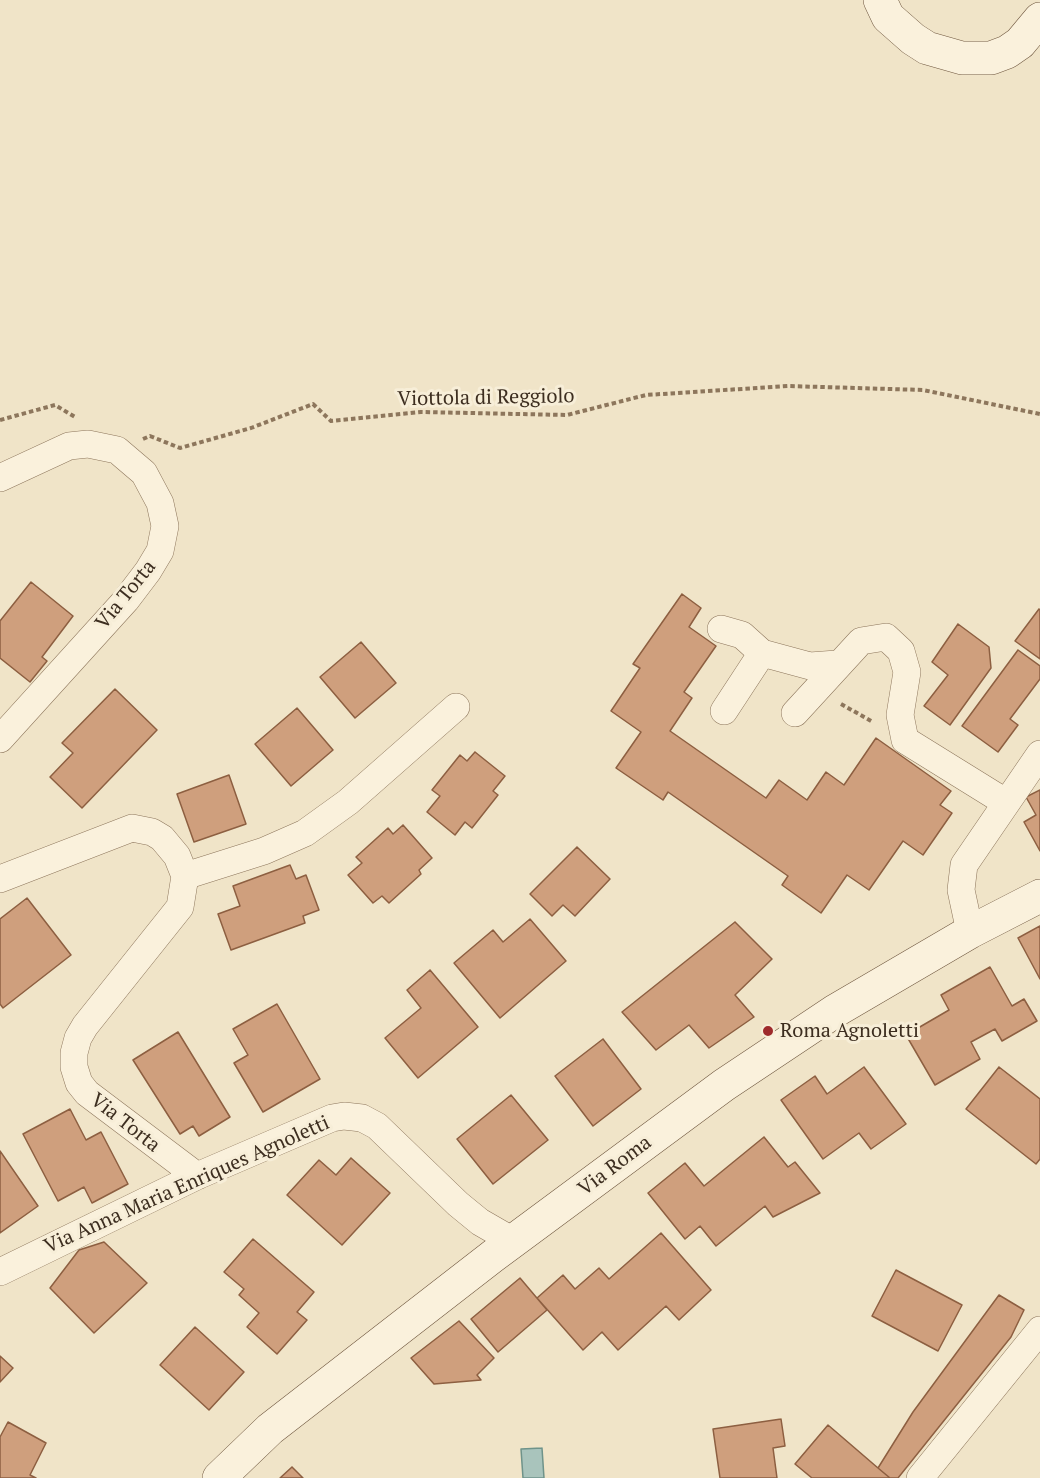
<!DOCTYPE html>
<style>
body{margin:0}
canvas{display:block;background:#f0e4c8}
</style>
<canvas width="1040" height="1478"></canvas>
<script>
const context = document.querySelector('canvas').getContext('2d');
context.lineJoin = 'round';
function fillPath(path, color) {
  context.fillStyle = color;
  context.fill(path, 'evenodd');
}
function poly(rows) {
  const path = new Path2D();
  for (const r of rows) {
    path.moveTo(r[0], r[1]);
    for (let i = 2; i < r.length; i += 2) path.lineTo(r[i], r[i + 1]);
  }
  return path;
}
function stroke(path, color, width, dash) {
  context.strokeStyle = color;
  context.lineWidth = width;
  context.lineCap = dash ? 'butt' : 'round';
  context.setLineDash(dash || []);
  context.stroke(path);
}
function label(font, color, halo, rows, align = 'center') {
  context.font = font + ' "PT Serif",serif';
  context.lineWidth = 6;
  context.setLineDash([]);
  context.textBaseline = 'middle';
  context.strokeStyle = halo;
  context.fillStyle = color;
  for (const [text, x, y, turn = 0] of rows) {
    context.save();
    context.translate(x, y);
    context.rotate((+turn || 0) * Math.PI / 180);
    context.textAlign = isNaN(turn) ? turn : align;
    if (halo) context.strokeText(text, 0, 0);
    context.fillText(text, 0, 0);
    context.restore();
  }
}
const water = poly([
 [542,1448,544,1478,523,1478,521,1449,542,1448]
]);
fillPath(water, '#a9c4bc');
stroke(water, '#6f938a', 1.5);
const building = poly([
 [31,582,73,616,42,657,47,661,30,682,0,658,0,621,31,582],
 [682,594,701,608,689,627,716,646,684,692,692,698,670,731,766,798,779,780,807,800,826,772,844,785,876,738,951,791,940,805,952,813,923,855,903,841,869,890,847,875,821,913,782,885,788,876,668,792,663,800,616,768,641,732,611,711,640,668,633,664,682,594],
 [1039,609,1040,610,1040,659,1015,641,1039,609],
 [958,624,989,647,991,668,950,725,924,706,948,675,932,662,958,624],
 [361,642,396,683,355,718,320,677,361,642],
 [1018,650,1040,666,1040,679,1010,719,1018,725,998,752,962,726,1018,650],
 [115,689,157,730,82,808,50,777,73,753,62,743,115,689],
 [297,708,333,750,291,786,255,744,297,708],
 [475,752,505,776,493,791,498,795,472,828,465,822,455,835,427,812,440,796,432,790,460,755,467,761,475,752],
 [229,775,246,824,194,842,177,794,229,775],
 [1040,790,1040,851,1024,822,1036,815,1026,797,1040,790],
 [403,825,432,858,419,870,421,874,389,903,382,896,373,903,348,875,362,863,356,857,388,828,393,834,403,825],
 [577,847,610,879,575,916,563,905,552,916,530,894,577,847],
 [290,865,296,879,306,875,319,910,303,916,305,923,231,950,218,914,240,906,233,886,290,865],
 [27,898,71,955,3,1008,0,1004,0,919,27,898],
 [530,919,566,961,500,1018,454,963,493,930,503,942,530,919],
 [735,922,772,959,735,995,754,1017,709,1048,689,1025,656,1050,622,1012,735,922],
 [1040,926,1040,979,1018,938,1040,926],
 [990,967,1012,1006,1024,999,1037,1021,1002,1041,995,1029,971,1042,980,1059,935,1085,906,1035,949,1010,941,995,990,967],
 [430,970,478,1027,418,1078,385,1038,421,1008,407,990,430,970],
 [277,1004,320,1079,263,1112,234,1063,248,1055,233,1029,277,1004],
 [178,1032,230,1117,199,1136,193,1126,180,1134,133,1060,178,1032],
 [603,1039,641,1089,593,1126,555,1076,603,1039],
 [864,1067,906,1124,871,1149,859,1133,823,1159,781,1100,815,1076,827,1094,864,1067],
 [999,1067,1040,1099,1040,1159,1036,1164,966,1109,999,1067],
 [511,1095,548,1140,493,1184,457,1139,511,1095],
 [70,1109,86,1140,101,1132,128,1184,92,1203,84,1187,58,1201,23,1134,70,1109],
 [764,1137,788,1167,795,1162,820,1193,773,1217,765,1206,716,1246,700,1226,685,1239,648,1193,685,1163,704,1186,764,1137],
 [0,1151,38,1206,0,1233,0,1151],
 [351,1158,390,1193,342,1245,287,1195,319,1160,336,1175,351,1158],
 [661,1233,711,1290,679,1320,666,1306,618,1350,602,1332,583,1350,537,1298,563,1275,575,1289,599,1268,609,1279,661,1233],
 [253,1239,314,1292,297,1312,307,1320,277,1354,247,1327,259,1313,239,1295,244,1289,224,1272,253,1239],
 [104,1242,147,1283,94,1333,50,1288,79,1250,104,1242],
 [896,1270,962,1305,938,1351,872,1316,896,1270],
 [520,1278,547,1310,498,1352,471,1319,520,1278],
 [999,1295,1024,1310,1011,1337,898,1478,890,1478,878,1468,913,1412,999,1295],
 [459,1321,494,1358,477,1375,481,1380,434,1384,411,1358,459,1321],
 [195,1327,244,1372,209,1410,160,1365,195,1327],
 [0,1356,13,1368,0,1382,0,1356],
 [781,1419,785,1446,773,1448,777,1478,720,1478,713,1429,781,1419],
 [8,1422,46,1443,30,1475,36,1478,0,1478,0,1437,8,1422],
 [828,1425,878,1468,890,1478,812,1478,795,1464,828,1425],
 [292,1467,303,1478,280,1478,292,1467]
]);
fillPath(building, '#cf9f7d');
stroke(building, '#8d5f41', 1.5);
const street = poly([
 [0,478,69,446,88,444,117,450,144,473,160,503,165,526,160,551,148,571,126,600,0,739],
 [721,629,742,635,762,653],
 [724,711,762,653,810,666,837,664],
 [795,713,861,641,886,637,901,651,907,672,900,715,905,740,1005,802],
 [185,876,264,851,305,833,348,802,456,707],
 [0,879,132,828,152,832,162,838,177,856,185,876,180,907,85,1026,78,1038,74,1053,74,1067,79,1083,87,1093,197,1176],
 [970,932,961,890,964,865,1040,754],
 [0,1272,197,1176,332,1118,344,1116,362,1118,377,1126,458,1204,480,1222,513,1241],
 [920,1478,1040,1330]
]);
const secondary = poly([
 [880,0,888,17,913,39,927,48,962,58,991,58,1007,52,1020,43,1040,19],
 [219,1478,270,1429,493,1256,724,1085,835,1011,970,932,1040,896]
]);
stroke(street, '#8d765c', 28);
stroke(secondary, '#6f573f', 34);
stroke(poly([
 [0,420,55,405,75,417],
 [143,439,150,436,180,448,251,428,313,404,331,421,421,412,567,415,646,395,788,386,923,390,1040,414],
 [841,704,873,722]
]), '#8d765c', 4, [4.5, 3]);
stroke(street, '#faf1dc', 27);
stroke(secondary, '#faf1dc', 33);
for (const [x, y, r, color] of [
 [768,1031,6,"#9e2a2b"]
]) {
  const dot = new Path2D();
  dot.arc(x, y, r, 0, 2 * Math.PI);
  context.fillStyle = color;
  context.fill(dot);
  stroke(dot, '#f7eed8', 2);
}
label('20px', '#3d2e20', '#f7eed8', [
 ["Viottola di Reggiolo",486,398,-1],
 ["Via Torta",126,595,-51],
 ["Via Torta",125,1123,38],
 ["Via Roma",615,1166,-37],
 ["Via Anna Maria Enriques Agnoletti",187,1185,-24]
]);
label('20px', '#3d2e20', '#f7eed8', [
 ["Roma Agnoletti",780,1031]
], 'left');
</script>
